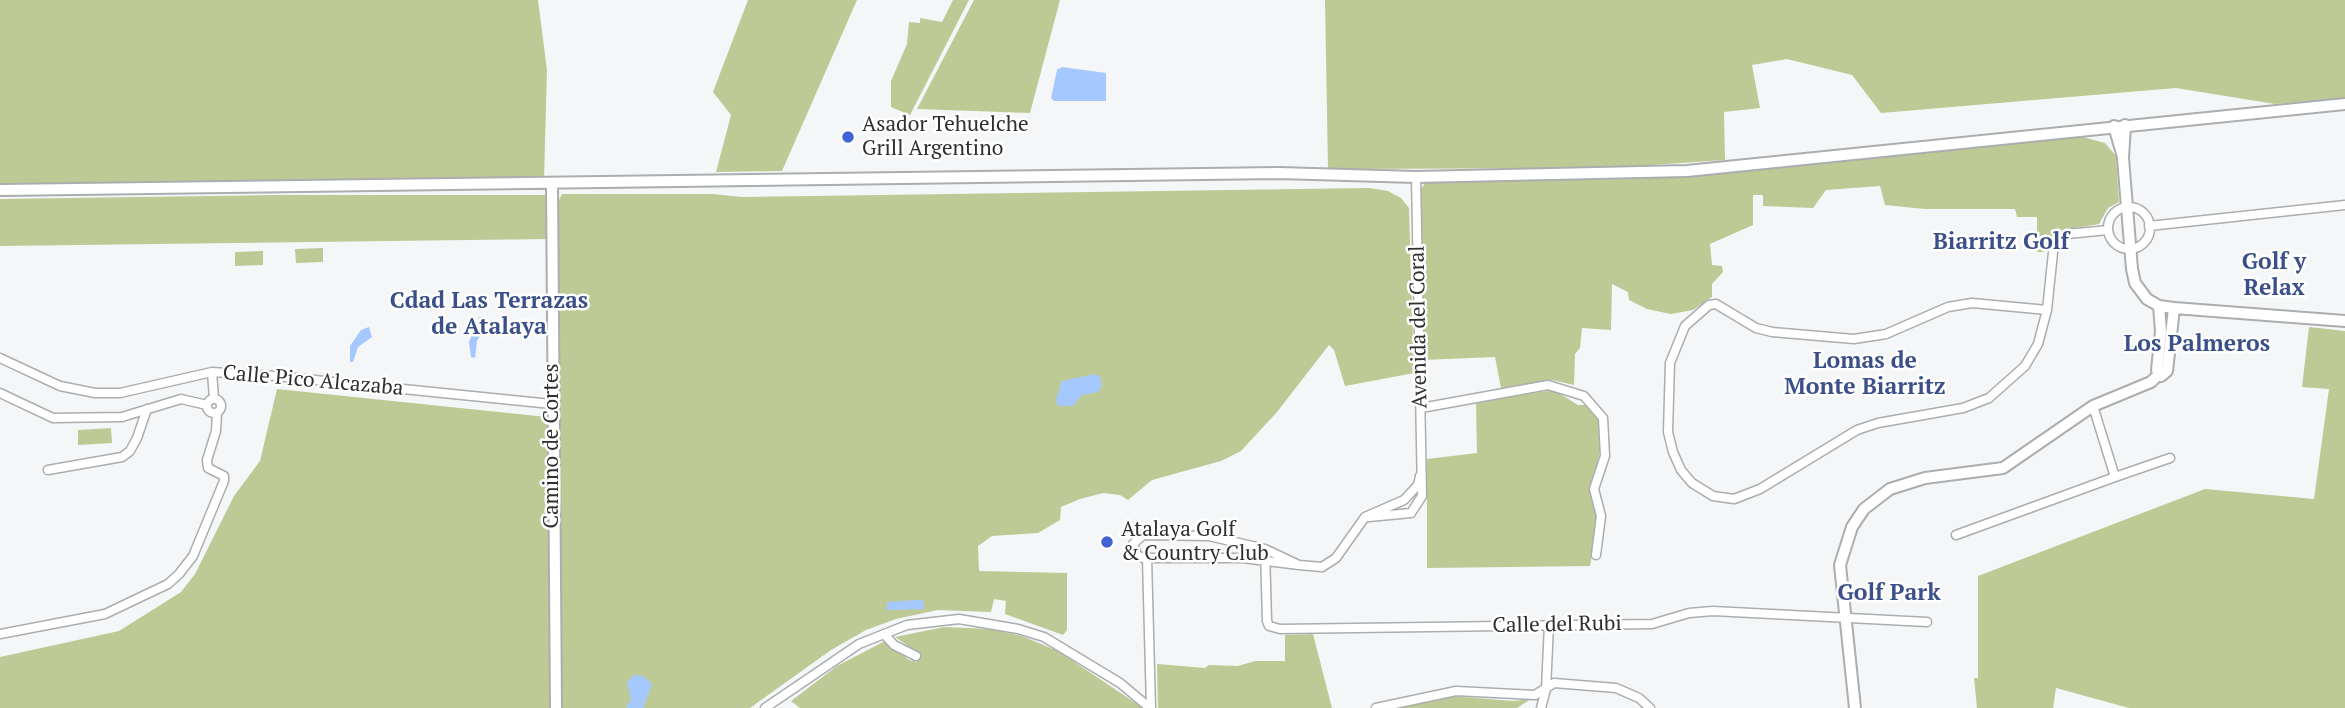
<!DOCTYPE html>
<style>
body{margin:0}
canvas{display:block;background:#f4f6f7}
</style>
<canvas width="2345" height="708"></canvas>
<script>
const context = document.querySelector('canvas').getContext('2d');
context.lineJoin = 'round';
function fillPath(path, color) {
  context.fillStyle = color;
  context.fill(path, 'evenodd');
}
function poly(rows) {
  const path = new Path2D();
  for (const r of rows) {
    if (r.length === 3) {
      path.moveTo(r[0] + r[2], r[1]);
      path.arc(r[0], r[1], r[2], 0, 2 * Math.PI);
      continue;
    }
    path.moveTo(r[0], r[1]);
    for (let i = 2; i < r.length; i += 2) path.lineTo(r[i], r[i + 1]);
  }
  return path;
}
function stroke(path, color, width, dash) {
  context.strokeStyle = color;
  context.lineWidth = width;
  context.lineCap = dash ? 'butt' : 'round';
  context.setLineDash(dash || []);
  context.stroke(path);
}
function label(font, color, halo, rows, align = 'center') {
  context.font = font + ' "PT Serif",serif';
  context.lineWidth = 5;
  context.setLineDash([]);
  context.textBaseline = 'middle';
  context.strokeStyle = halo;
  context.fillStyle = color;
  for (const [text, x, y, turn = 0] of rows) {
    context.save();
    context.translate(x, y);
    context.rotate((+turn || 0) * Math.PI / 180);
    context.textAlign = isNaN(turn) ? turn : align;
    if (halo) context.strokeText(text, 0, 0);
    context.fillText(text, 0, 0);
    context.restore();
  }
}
fillPath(poly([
 [0,0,538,0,547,70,544,179,0,185],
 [748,0,857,0,782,171,716,172,731,115,713,92],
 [953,0,969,0,910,115,891,107,891,81,907,44,909,22,920,23,920,18,942,22],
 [974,0,1060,0,1030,113,917,109],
 [1325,0,2345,0,2345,98,2275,104,2176,88,1881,113,1852,75,1787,59,1752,65,1760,108,1724,112,1725,160,1607,168,1328,169],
 [2083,137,2105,143,2116,156,2119,202,2108,208,2099,224,2058,231,2046,243,2044,252,2037,252,2037,217,2017,217,2015,209,1925,209,1885,205,1880,186,1826,190,1813,208,1763,206,1763,195,1753,195,1753,225,1710,244,1712,265,1722,266,1723,272,1712,284,1712,297,1693,310,1671,314,1647,309,1629,300,1628,292,1612,284,1611,330,1582,328,1580,348,1575,354,1574,385,1552,380,1501,388,1495,357,1423,360,1421,189,1426,182,1632,179],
 [1369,188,1388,191,1401,198,1409,208,1414,373,1345,386,1334,350,1329,345,1277,412,1241,451,1221,461,1152,480,1128,500,1120,495,1103,493,1080,499,1061,507,1060,520,1038,533,992,536,978,546,979,571,1067,573,1067,630,1063,635,1005,614,1006,601,994,599,991,612,938,610,896,619,866,630,831,650,750,708,560,708,558,202,562,194,713,194,742,197],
 [279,195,547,195,548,239,0,246,0,199],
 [323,248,323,262,296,263,295,249],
 [263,251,263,265,235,266,235,252],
 [2309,327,2345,331,2345,708,2129,708,2056,688,2053,708,1977,708,1974,678,1978,678,1978,576,2205,489,2314,499,2329,389,2302,387],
 [277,389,547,417,550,708,0,708,0,657,119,631,181,592,195,574,234,496,260,461],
 [1554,390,1578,405,1586,405,1596,415,1602,429,1602,444,1591,487,1598,523,1590,566,1427,568,1427,459,1477,453,1476,402],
 [111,428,112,443,78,445,78,430],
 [944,627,990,629,1022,636,1058,651,1143,708,800,708,791,701,837,666,885,641,909,660,917,662,917,652,895,637],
 [1313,634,1332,708,1158,708,1157,664,1205,668,1209,665,1238,666,1255,661,1285,661,1285,635],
 [1451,696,1513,701,1531,699,1517,708,1399,708]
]), '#beca95');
fillPath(poly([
 [1062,67,1106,73,1106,101,1054,101,1051,98,1057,70],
 [480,316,486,326,477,341,475,358,471,357,469,342],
 [369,327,372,337,358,347,353,362,350,362,350,346,361,330],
 [1095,374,1100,377,1102,385,1098,392,1082,395,1073,406,1058,406,1056,400,1062,381],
 [916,600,923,600,924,609,887,610,887,602],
 [634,675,643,676,652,684,643,708,626,708,631,699,627,682]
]), '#a5c9fe');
const street = poly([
 [2129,228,21],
 [2149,226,2345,205],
 [2047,310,1972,303,1948,307,1886,334,1854,339,1772,332,1756,328,1716,304,1709,305,1685,326,1670,363,1668,432,1673,452,1681,470,1692,483,1713,496,1734,499,1760,489,1857,430,1878,423,1963,408,1989,398,2025,366,2038,344,2047,310,2054,243,2067,234,2108,230],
 [0,358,60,386,95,393,120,393,212,372,275,376,551,404],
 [212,372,214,399],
 [0,393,53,418,122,417,181,399,207,405],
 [214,406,7],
 [1421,408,1548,385,1584,396,1603,418,1605,456,1594,489,1601,516,1596,555],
 [48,470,122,457,130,451,137,438,147,409],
 [2115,477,2170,458],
 [1369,517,1411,513,1422,496,1416,177],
 [1956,535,2115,477,2093,406],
 [1265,549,1267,621,1269,626,1280,629,1652,624,1689,613,1713,611,1927,622],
 [1147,558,1151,708],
 [1299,565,1243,558,1143,558,1137,555,1133,544,1143,535,1209,536,1265,549,1299,565,1322,567,1336,558,1365,517,1404,500,1418,485,1420,476],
 [0,634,105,614,168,584,179,574,193,556,224,481,224,476,208,468,207,460,216,431,217,413],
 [884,634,894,645,916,656],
 [765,708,859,644,907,625,959,619,1018,629,1044,637,1120,683,1150,708],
 [1376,708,1456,691,1535,695,1554,683,1616,688,1639,698,1650,708],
 [1541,708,1546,689,1549,625]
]);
const secondary = poly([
 [2125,125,2123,158,2132,269,2135,283,2147,299,2159,306,2174,308,2345,321],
 [2114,126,2123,157],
 [552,185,556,708],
 [0,190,1279,173,1416,177,1687,171,2345,104],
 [2159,306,2161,331,2157,370,2161,376,2167,371,2174,308],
 [1855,708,1840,565,1852,527,1864,509,1890,489,1925,478,2003,468,2093,406,2151,382,2158,375]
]);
stroke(street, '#abadae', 11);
stroke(secondary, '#abadae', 14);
stroke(street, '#fff', 8);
stroke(secondary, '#fff', 10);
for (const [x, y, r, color] of [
 [848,137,7,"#4263d5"],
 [1107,542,7,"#4263d5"]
]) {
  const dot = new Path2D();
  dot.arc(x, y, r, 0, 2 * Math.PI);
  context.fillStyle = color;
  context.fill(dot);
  stroke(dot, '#fff', 2.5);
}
label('21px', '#2e2f2f', '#fff', [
 ["Asador Tehuelche",862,125],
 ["Grill Argentino",862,149],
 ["Atalaya Golf",1121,530],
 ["& Country Club",1121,554]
], 'left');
label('21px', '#2e2f2f', '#fff', [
 ["Avenida del Coral",1419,327,-91],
 ["Calle Pico Alcazaba",313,381,5],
 ["Camino de Cortes",552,446,-90],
 ["Calle del Rubi",1557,625,-1]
]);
label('bold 23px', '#3b508a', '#fff', [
 ["Biarritz Golf",2001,242],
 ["Golf y",2274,262],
 ["Relax",2274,288],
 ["Cdad Las Terrazas",489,301],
 ["de Atalaya",489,327],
 ["Los Palmeros",2197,344],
 ["Lomas de",1865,361],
 ["Monte Biarritz",1865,387],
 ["Golf Park",1889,593]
]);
</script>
